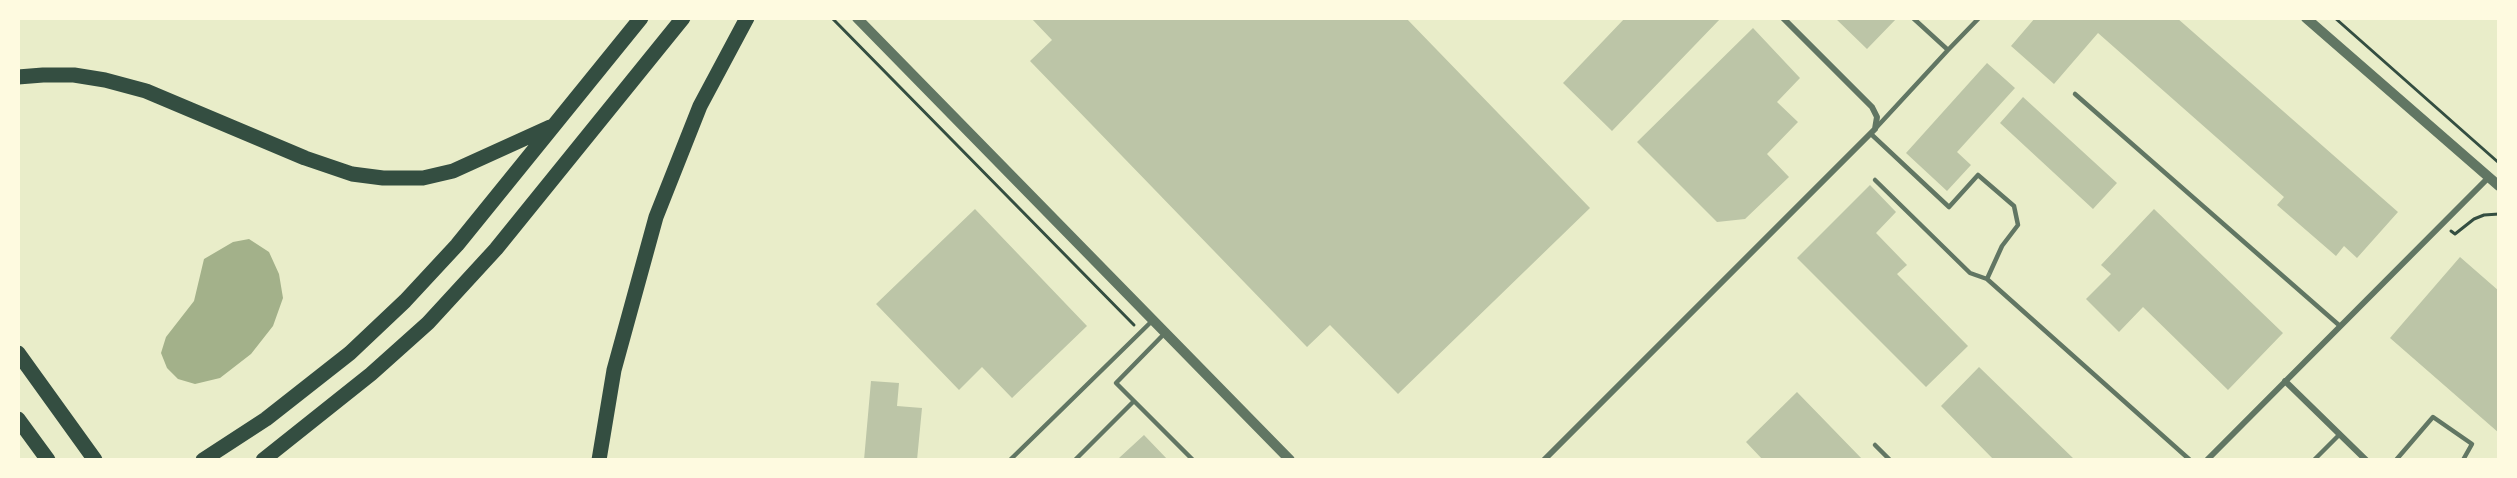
<!DOCTYPE html>
<style>
body{margin:0}
#map{position:relative;width:2517px;height:478px;overflow:hidden;background:#e9edc9;font-family:"DM Sans",sans-serif}
canvas{display:block}
.frame{position:absolute;inset:0;border:20px solid #fefae0;pointer-events:none}
</style>
<div id="map">
<canvas width="2517" height="478"></canvas>
<div class="frame"></div>
</div>
<script>
const context = document.querySelector('canvas').getContext('2d');
context.lineJoin = 'round';
function fillPath(path, color) {
  context.fillStyle = color;
  context.fill(path, 'evenodd');
}
function poly(rows) {
  const path = new Path2D();
  for (const r of rows) {
    path.moveTo(r[0], r[1]);
    for (let i = 2; i < r.length; i += 2) path.lineTo(r[i], r[i + 1]);
  }
  return path;
}
function stroke(path, color, width, dash) {
  context.strokeStyle = color;
  context.lineWidth = width;
  context.lineCap = dash ? 'butt' : 'round';
  context.setLineDash(dash || []);
  context.stroke(path);
}
fillPath(poly([
 [249,239,269,252,279,274,283,298,273,326,251,354,220,378,195,384,178,379,167,368,161,353,166,337,194,301,204,259,233,242]
]), '#a3b18a');
fillPath(poly([
 [1031,18,1406,18,1590,208,1398,394,1330,325,1307,347,1030,61,1052,40],
 [1625,18,1721,18,1612,131,1563,83],
 [1835,18,1897,18,1867,49],
 [2035,18,2177,18,2398,212,2357,258,2344,246,2336,256,2277,205,2284,197,2098,33,2054,84,2011,46],
 [1753,28,1800,78,1777,102,1798,122,1767,154,1789,177,1745,219,1717,222,1637,142],
 [1987,63,2015,88,1957,152,1971,165,1947,191,1906,153],
 [2023,97,2117,183,2093,209,2000,123],
 [1870,185,1896,212,1876,233,1907,265,1897,274,1968,346,1926,387,1797,258],
 [975,209,1087,326,1012,398,982,367,959,390,876,304],
 [2154,209,2283,333,2228,390,2143,307,2119,332,2086,299,2111,274,2101,265],
 [2460,257,2499,291,2499,433,2390,338],
 [1979,367,2075,460,1994,460,1941,406],
 [871,381,899,383,897,406,922,408,917,460,864,460],
 [1797,392,1863,460,1763,460,1746,442],
 [1144,435,1168,460,1121,460,1119,458]
]), '#bcc5a7');
stroke(poly([
 [832,18,1134,325],
 [2335,18,2499,163],
 [2451,231,2455,234,2474,219,2484,215,2499,214]
]), '#344e41', 3);
stroke(poly([
 [1948,50,1979,18],
 [2075,94,2340,326],
 [1875,129,1948,50,1913,18],
 [1871,134,1949,207,1978,175,2014,206,2018,225,2002,246,1987,279,2190,460],
 [1875,180,1970,273,1987,279],
 [1164,334,1116,383,1193,460],
 [1875,445,1890,460],
 [1010,460,1152,321],
 [1075,460,1134,401],
 [2314,460,2340,434],
 [2396,460,2433,417,2472,444,2463,460]
]), '#617663', 4.5);
stroke(poly([
 [2285,381,2366,460],
 [1544,460,1875,129,1877,117,1872,107,1783,18],
 [2207,460,2489,177]
]), '#617663', 6);
stroke(poly([
 [857,18,1290,460],
 [2306,18,2499,186]
]), '#617663', 10);
stroke(poly([
 [18,77,43,75,74,75,105,80,146,91,305,158,352,174,383,178,423,178,453,171,550,127],
 [18,353,95,460],
 [18,419,48,460],
 [203,460,266,419,350,353,405,301,457,245,641,18],
 [263,460,371,374,428,323,496,249,683,18],
 [599,460,614,370,656,217,700,106,747,18]
]), '#344e41', 15);
</script>
